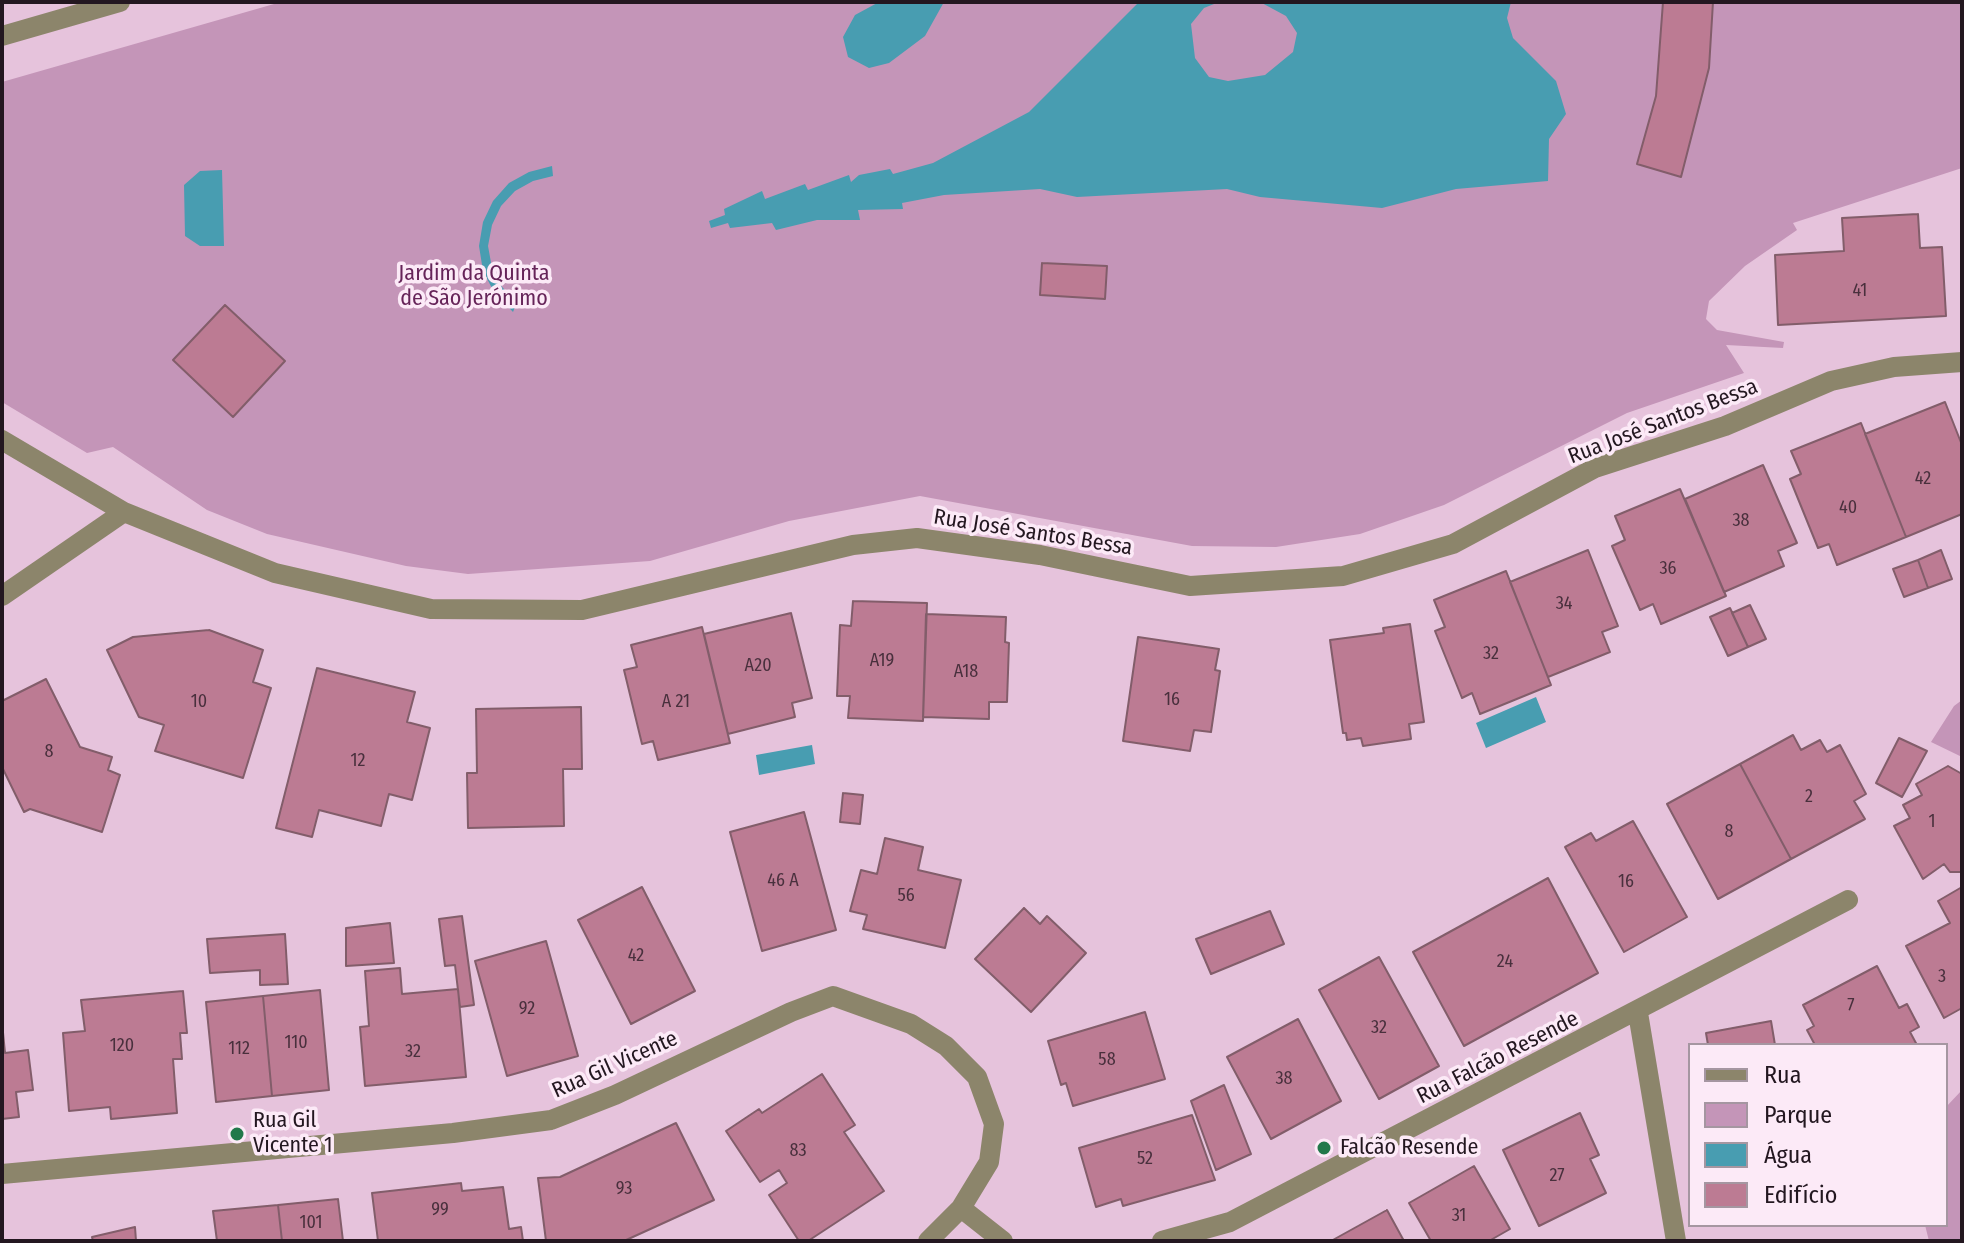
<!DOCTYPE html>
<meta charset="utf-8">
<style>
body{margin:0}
#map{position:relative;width:1964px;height:1243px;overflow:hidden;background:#e6c3dc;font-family:"Fira Sans Condensed",sans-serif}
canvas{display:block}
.frame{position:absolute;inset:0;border:4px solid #231720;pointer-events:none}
.legend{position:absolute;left:1688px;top:1043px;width:260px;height:184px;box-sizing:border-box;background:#fceaf7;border:2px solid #a596a1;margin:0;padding:10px 14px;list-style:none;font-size:24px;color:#231720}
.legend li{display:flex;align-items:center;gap:16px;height:40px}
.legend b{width:40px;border:2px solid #a596a1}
</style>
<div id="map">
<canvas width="1964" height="1243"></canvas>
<div class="frame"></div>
<ul class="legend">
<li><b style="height:10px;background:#8c856b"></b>Rua</li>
<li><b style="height:22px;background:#c495b8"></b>Parque</li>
<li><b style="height:22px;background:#489db1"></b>Água</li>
<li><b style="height:22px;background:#bc7b93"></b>Edifício</li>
</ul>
</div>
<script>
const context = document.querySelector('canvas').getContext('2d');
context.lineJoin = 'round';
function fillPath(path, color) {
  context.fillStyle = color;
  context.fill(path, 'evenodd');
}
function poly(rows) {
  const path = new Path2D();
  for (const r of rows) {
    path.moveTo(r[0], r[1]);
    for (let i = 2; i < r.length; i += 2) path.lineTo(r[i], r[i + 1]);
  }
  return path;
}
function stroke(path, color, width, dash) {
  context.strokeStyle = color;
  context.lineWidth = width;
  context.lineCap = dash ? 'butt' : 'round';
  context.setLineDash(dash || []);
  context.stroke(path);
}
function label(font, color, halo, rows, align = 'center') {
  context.font = font + ' "Fira Sans Condensed",sans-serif';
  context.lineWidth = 7;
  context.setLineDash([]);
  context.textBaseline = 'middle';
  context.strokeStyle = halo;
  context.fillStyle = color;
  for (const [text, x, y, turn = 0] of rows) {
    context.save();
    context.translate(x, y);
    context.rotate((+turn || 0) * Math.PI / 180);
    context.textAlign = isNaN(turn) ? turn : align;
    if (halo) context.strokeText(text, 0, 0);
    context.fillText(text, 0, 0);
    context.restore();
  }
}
fillPath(poly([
 [281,2,1962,2,1962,168,1793,223,1797,230,1745,266,1709,301,1706,319,1717,330,1784,342,1783,348,1726,345,1744,373,1627,413,1444,505,1360,534,1276,547,1192,546,920,496,789,521,650,561,468,574,406,566,267,534,207,510,113,447,87,453,2,402,2,82],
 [1962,700,1962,757,1931,742,1954,706],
 [1962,1090,1962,1241,1929,1241,1925,1225,1946,1225,1946,1107]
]), '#c495b8');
fillPath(poly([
 [879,2,944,2,925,36,889,63,869,68,848,57,843,37,855,15],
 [1139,2,1219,2,1204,8,1191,24,1195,58,1209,77,1228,81,1265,75,1293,52,1297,33,1286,16,1260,2,1511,2,1507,18,1513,38,1556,81,1566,114,1549,139,1548,181,1456,189,1382,208,1260,197,1227,189,1077,197,1040,189,944,195,902,203,903,209,858,210,860,220,817,220,776,230,772,223,730,228,728,223,711,228,709,221,725,215,724,209,762,191,765,199,805,184,808,190,849,175,851,182,859,175,890,169,893,174,933,163,1029,112],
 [552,166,553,176,533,181,515,191,501,206,492,225,488,246,492,268,502,287,517,302,513,312,494,292,483,271,479,246,483,222,493,201,509,183,529,172],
 [222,170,224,246,200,246,185,236,184,185,200,171],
 [1536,697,1546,722,1486,748,1476,723],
 [812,745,815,764,759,775,756,755]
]), '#489db1');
const building = poly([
 [1663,2,1713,2,1709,68,1681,177,1637,164,1656,96,1663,2],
 [1918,214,1920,248,1942,247,1946,316,1778,325,1775,255,1844,251,1842,218,1918,214],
 [1042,263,1107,266,1105,299,1040,295,1042,263],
 [225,305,285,361,233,417,173,360,225,305],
 [1945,402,1962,445,1962,514,1906,537,1865,434,1945,402],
 [1861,423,1906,537,1837,565,1829,544,1818,548,1790,479,1801,474,1791,451,1861,423],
 [1763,465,1797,543,1778,551,1784,566,1724,592,1685,499,1763,465],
 [1680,489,1726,596,1661,624,1653,604,1640,610,1612,546,1625,540,1615,516,1680,489],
 [1588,550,1618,626,1602,632,1610,652,1548,677,1510,582,1588,550],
 [1941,550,1952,579,1928,588,1918,560,1941,550],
 [1918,560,1928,588,1904,597,1893,569,1918,560],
 [1506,571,1551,685,1480,714,1472,693,1462,698,1435,631,1445,627,1434,600,1506,571],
 [853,601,927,603,923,721,848,718,850,696,837,696,840,625,851,626,853,601],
 [1750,605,1766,639,1748,647,1732,613,1750,605],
 [1730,608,1748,647,1728,656,1710,617,1730,608],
 [791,613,812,698,792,703,795,717,728,734,704,634,791,613],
 [926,614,1006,617,1005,642,1009,643,1007,702,989,702,989,719,923,717,926,614],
 [1410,624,1424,722,1409,724,1411,739,1363,746,1361,738,1347,740,1346,733,1343,733,1330,640,1384,633,1383,628,1410,624],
 [702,627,730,743,658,760,653,741,642,744,624,670,637,667,631,645,702,627],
 [209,630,263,650,253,682,271,688,243,778,155,751,164,725,139,717,107,650,133,637,209,630],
 [1138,637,1219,649,1215,670,1220,671,1211,732,1194,730,1190,751,1123,741,1138,637],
 [317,668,415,692,407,722,430,728,412,800,389,794,381,826,319,810,312,837,276,828,317,668],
 [46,679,80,747,112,757,108,770,120,775,102,832,30,809,24,812,2,767,2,701,46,679],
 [581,707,582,769,563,769,564,826,468,828,467,773,477,773,476,709,581,707],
 [1793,735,1801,750,1820,740,1827,752,1840,745,1866,794,1854,801,1865,819,1791,859,1740,764,1793,735],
 [1899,738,1927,751,1902,797,1876,783,1899,738],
 [1740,764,1791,859,1718,899,1667,804,1740,764],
 [1948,766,1962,774,1962,872,1950,872,1944,864,1923,879,1894,826,1910,818,1903,805,1922,795,1916,784,1948,766],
 [843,793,863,795,860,824,840,822,843,793],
 [804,812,836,930,762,951,730,832,804,812],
 [1633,821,1687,917,1624,952,1565,847,1591,833,1596,841,1633,821],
 [885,838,923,847,918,870,961,880,945,948,863,929,867,915,850,911,861,870,877,874,885,838],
 [1548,878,1598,973,1464,1046,1413,952,1548,878],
 [642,887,695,991,631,1024,578,920,642,887],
 [1962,887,1962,1008,1944,1018,1906,946,1950,923,1938,901,1962,887],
 [1024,908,1040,924,1047,916,1086,953,1031,1012,975,959,1024,908],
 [1270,911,1284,944,1211,974,1196,939,1270,911],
 [462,916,474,1005,460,1007,455,965,445,966,439,919,462,916],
 [390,923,394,963,346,966,346,928,390,923],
 [285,934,288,984,260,985,260,970,210,973,207,939,285,934],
 [546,941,578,1056,507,1076,475,961,546,941],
 [1379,957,1439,1066,1379,1099,1319,990,1379,957],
 [1877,966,1899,1008,1907,1004,1919,1027,1910,1032,1917,1045,1815,1045,1807,1030,1814,1026,1803,1005,1877,966],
 [400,968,402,994,458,989,466,1077,365,1086,360,1027,369,1026,365,971,400,968],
 [320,990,329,1090,272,1096,263,996,320,990],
 [183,991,187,1033,180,1033,182,1059,173,1059,177,1113,111,1119,110,1107,69,1111,63,1033,85,1031,81,1000,183,991],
 [263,996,272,1096,216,1102,206,1002,263,996],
 [1145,1012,1165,1079,1073,1106,1066,1083,1061,1085,1048,1041,1145,1012],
 [1298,1019,1341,1101,1271,1139,1227,1057,1298,1019],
 [1771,1021,1775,1045,1708,1045,1706,1033,1771,1021],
 [2,1022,5,1053,28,1050,33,1090,16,1092,19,1117,2,1119,2,1022],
 [822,1074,855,1125,844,1132,884,1191,808,1241,799,1241,769,1195,787,1183,779,1170,760,1182,726,1131,759,1109,762,1113,822,1074],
 [1224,1085,1251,1154,1216,1170,1191,1101,1224,1085],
 [1580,1113,1599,1155,1590,1159,1606,1193,1539,1226,1503,1150,1580,1113],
 [1192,1115,1215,1180,1123,1206,1121,1199,1096,1207,1079,1148,1192,1115],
 [676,1123,714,1200,624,1241,546,1241,538,1178,560,1177,676,1123],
 [1474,1166,1510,1229,1489,1241,1431,1241,1409,1203,1474,1166],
 [461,1183,462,1191,503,1187,509,1229,521,1227,523,1241,378,1241,372,1193,461,1183],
 [338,1199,343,1241,282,1241,278,1205,338,1199],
 [278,1205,282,1241,217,1241,213,1211,278,1205],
 [1387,1210,1404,1241,1331,1241,1387,1210],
 [135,1227,136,1241,93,1241,92,1237,135,1227]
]);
fillPath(building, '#bc7b93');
stroke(building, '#825d6a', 2);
stroke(poly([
 [2,36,120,2],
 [2,440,124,512,275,573,431,609,582,610,853,545,917,538,1040,555,1190,586,1343,576,1453,544,1595,468,1725,426,1831,381,1894,367,1962,362],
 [2,596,124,512],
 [1638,1013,1676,1241],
 [2,1174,453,1133,551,1120,615,1095,791,1012,833,996,911,1024,946,1046,977,1077,994,1124,989,1162,961,1208,928,1241],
 [961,1208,1003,1241],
 [1162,1241,1230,1222,1848,900]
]), '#8c856b', 20);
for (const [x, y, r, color] of [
 [237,1134,8,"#22784b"],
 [1324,1148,8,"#22784b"]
]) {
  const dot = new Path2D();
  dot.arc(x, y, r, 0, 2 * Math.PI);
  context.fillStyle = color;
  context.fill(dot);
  stroke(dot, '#fceaf7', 3);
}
label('18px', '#49303d', null, [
 ["41",1860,291],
 ["42",1923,479],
 ["40",1848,508],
 ["38",1741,521],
 ["36",1668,569],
 ["34",1564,604],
 ["32",1491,654],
 ["A19",882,661],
 ["A20",758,666],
 ["A18",966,672],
 ["16",1172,700],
 ["10",199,702],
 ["A 21",676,702],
 ["8",49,752],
 ["12",358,761],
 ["2",1809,797],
 ["1",1932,822],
 ["8",1729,832],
 ["46 A",783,881],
 ["16",1626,882],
 ["56",906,896],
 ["42",636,956],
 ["24",1505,962],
 ["3",1942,977],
 ["7",1851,1006],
 ["92",527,1009],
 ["32",1379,1028],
 ["110",296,1043],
 ["120",122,1046],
 ["112",239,1049],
 ["32",413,1052],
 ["58",1107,1060],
 ["38",1284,1079],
 ["83",798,1151],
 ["52",1145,1159],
 ["27",1557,1176],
 ["93",624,1189],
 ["99",440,1210],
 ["31",1459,1216],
 ["101",311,1223]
]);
label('22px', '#662459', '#fceaf7', [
 ["Jardim da Quinta",474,274],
 ["de São Jerónimo",474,299]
]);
label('22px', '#231720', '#fceaf7', [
 ["Rua José Santos Bessa",1663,422,-21],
 ["Rua José Santos Bessa",1033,533,9],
 ["Rua Falcão Resende",1498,1058,-27],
 ["Rua Gil Vicente",615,1065,-24]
]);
label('22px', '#231720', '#fceaf7', [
 ["Rua Gil",253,1121],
 ["Vicente 1",253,1146],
 ["Falcão Resende",1340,1148]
], 'left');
</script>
